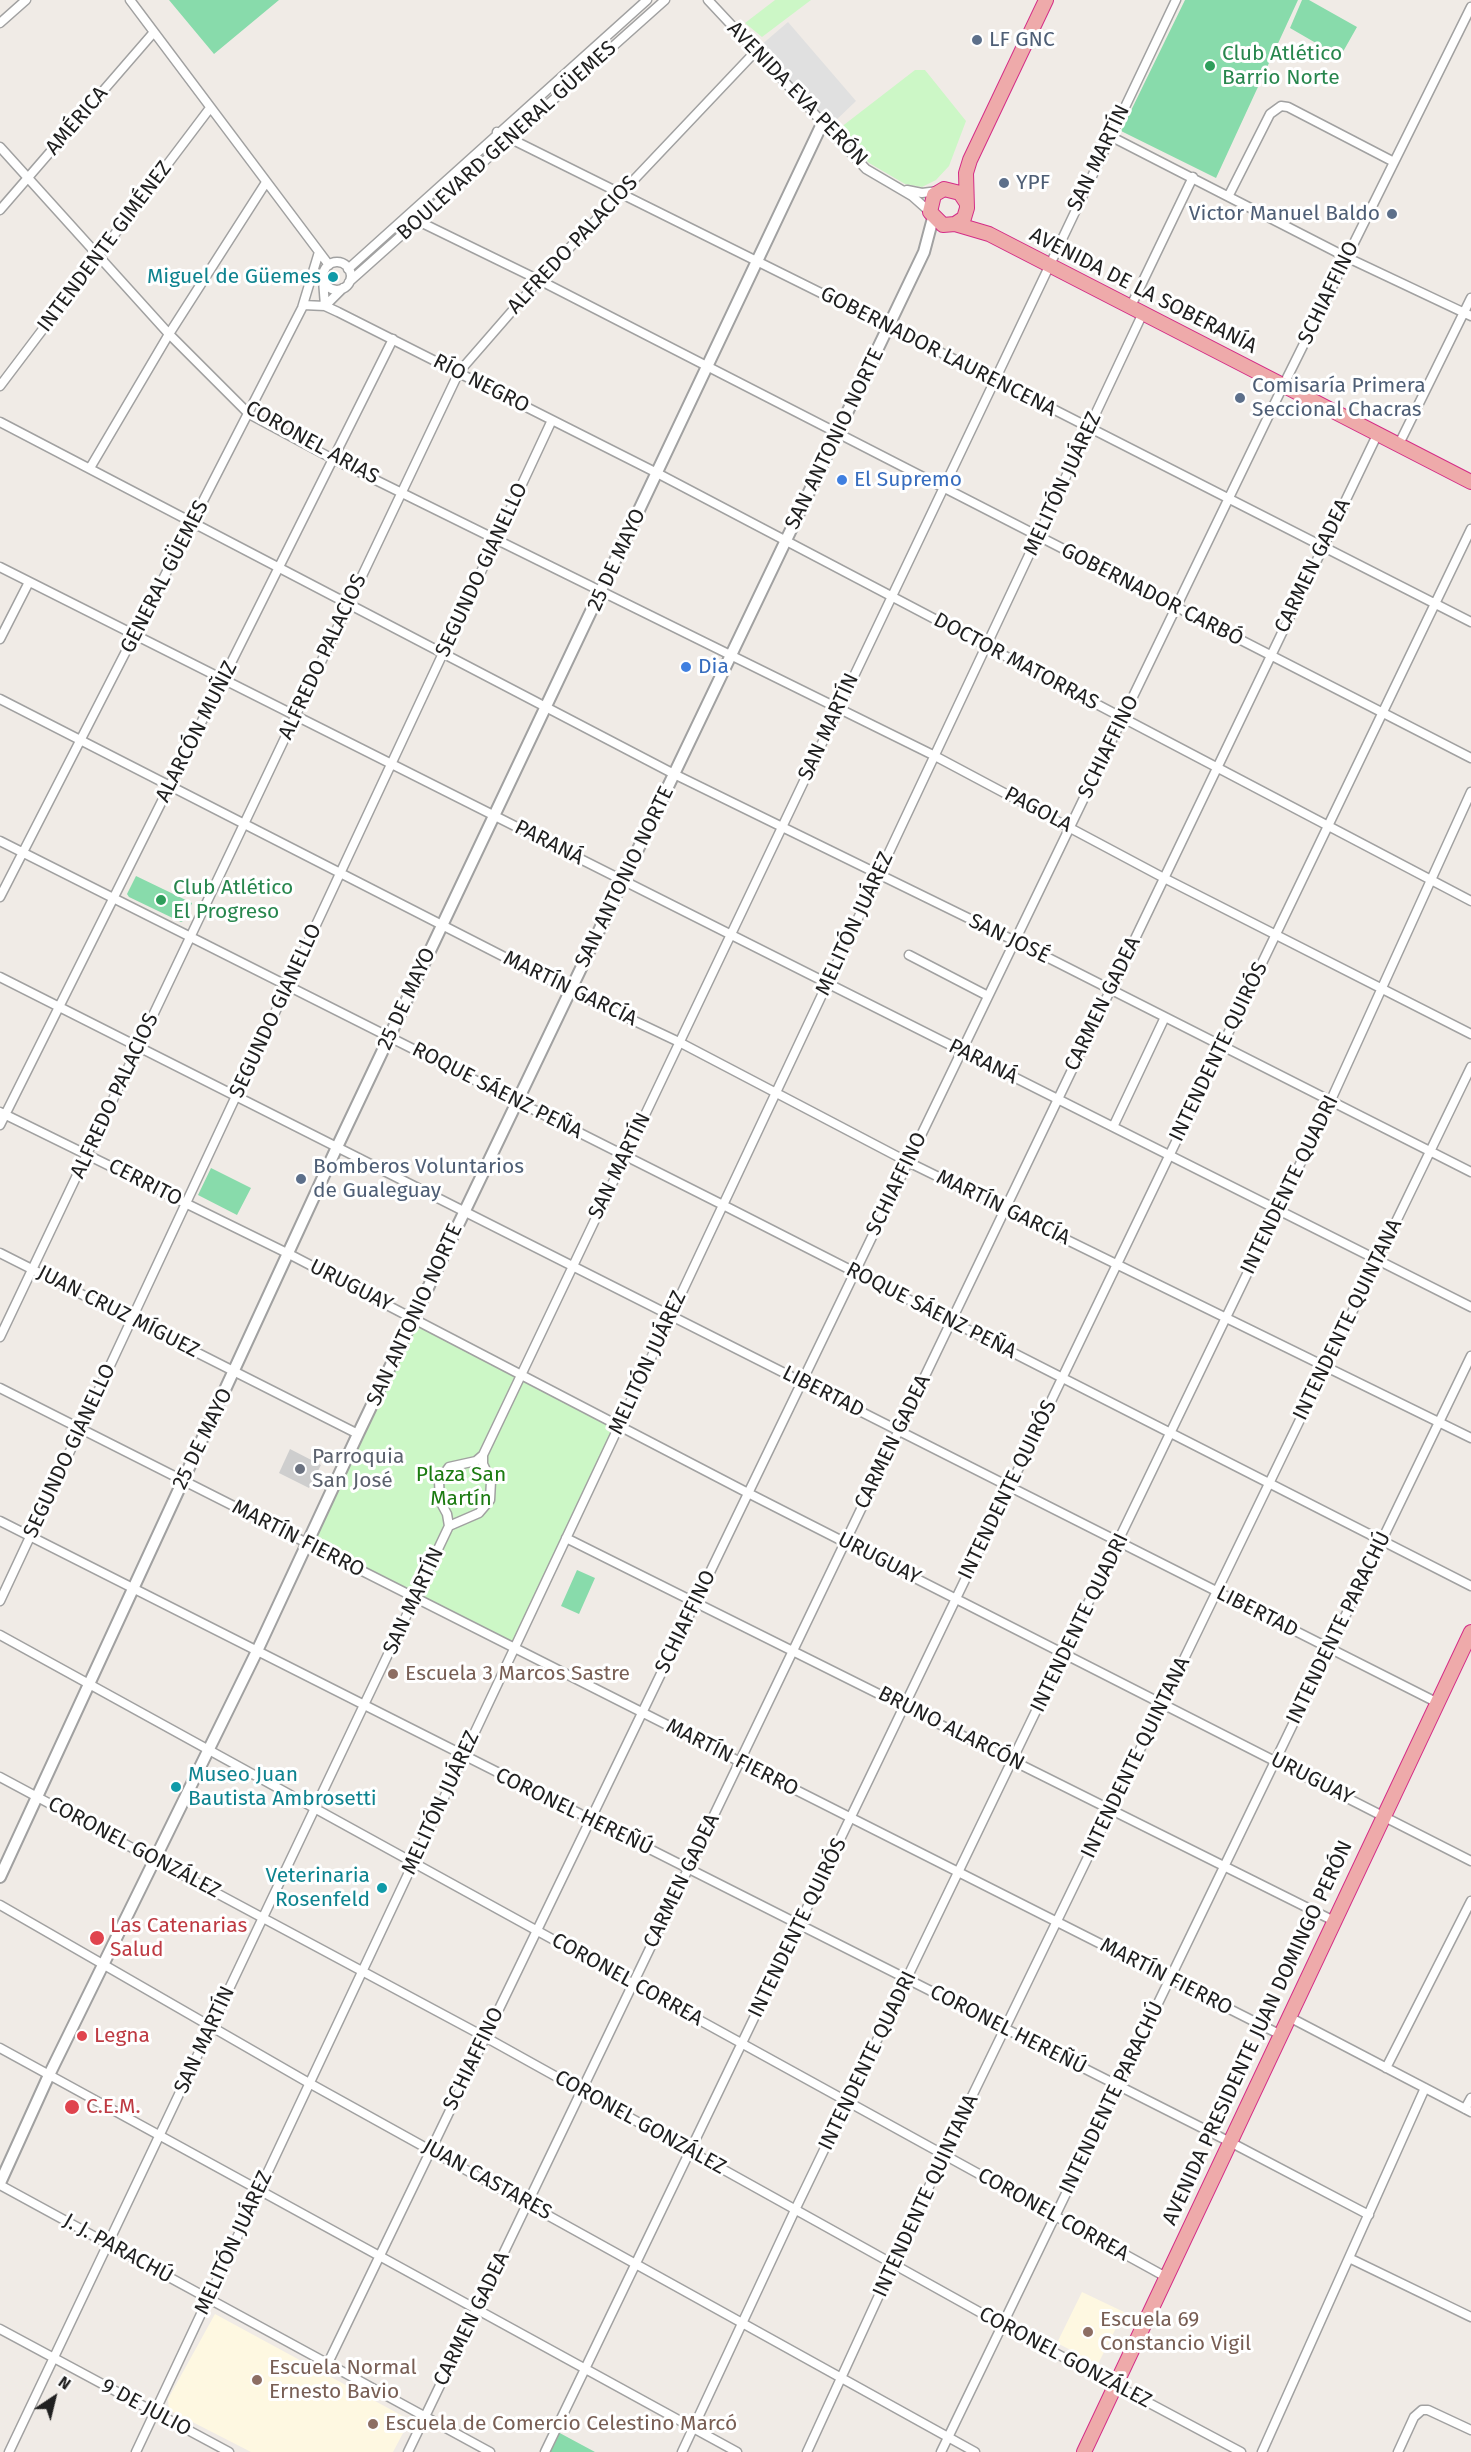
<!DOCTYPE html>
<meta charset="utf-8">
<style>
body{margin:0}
#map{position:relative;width:1471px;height:2452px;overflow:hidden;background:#f0ebe6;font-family:"Fira Sans",sans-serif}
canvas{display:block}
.north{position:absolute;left:24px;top:2368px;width:60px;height:60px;-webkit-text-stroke:4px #fff;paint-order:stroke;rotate:35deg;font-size:16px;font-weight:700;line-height:24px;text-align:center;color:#202020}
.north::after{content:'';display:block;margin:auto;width:21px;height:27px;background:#202020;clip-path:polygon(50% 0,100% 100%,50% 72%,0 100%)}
</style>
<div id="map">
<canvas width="1471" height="2452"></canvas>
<div class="north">N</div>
</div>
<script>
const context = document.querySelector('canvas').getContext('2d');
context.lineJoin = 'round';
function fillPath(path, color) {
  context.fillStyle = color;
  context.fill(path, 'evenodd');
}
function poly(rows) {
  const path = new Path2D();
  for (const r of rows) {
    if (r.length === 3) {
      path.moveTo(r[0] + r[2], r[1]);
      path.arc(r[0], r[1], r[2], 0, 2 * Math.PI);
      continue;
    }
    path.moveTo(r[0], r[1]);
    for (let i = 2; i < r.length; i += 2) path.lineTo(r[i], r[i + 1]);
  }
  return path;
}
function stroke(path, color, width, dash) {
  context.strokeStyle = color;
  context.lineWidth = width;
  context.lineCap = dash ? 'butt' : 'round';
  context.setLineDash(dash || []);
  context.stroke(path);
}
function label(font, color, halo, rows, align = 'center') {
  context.font = font + ' "Fira Sans",sans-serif';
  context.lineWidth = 6;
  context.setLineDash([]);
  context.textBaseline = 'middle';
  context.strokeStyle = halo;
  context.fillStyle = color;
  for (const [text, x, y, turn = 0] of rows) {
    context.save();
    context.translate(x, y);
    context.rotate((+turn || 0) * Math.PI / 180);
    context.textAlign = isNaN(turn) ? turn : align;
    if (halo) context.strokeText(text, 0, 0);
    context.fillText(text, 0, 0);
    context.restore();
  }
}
fillPath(poly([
 [1082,2292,1124,2312,1098,2364,1057,2343],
 [215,2314,410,2420,393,2452,251,2452,169,2410,168,2399]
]), '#fef8e1');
fillPath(poly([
 [290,1449,321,1465,309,1488,279,1473]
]), '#cecece');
fillPath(poly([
 [775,0,811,0,762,37,745,23],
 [915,70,925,70,966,121,949,166,936,180,922,187,905,184,869,163,836,131],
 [415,1319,619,1425,514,1648,306,1543]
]), '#ccf7c6');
fillPath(poly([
 [169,0,279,0,214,54],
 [1185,0,1298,0,1216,178,1121,131],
 [1302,0,1309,0,1357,27,1340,57,1290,28],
 [136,876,192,903,185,920,181,922,129,897,127,894],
 [211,1168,251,1188,237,1215,198,1195],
 [577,1570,595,1578,579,1614,561,1606],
 [556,2431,595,2452,545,2452]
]), '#88dbab');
fillPath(poly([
 [788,22,856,101,830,126,760,46]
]), '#e0e0e0');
const minor = poly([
 [130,0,329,265],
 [708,0,866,169,912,196,930,212],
 [0,23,26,0],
 [497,132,994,379,1471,622],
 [1110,136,1346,257,1471,316],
 [0,147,169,334,249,414,333,459,933,755,1164,878,1471,1034],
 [907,190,922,193,938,191],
 [1229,195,1270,114,1281,106,1288,107,1394,162],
 [0,210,154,32],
 [412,212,418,221,539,280,1471,758],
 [337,276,14],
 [348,269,647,0],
 [323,280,325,306],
 [349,282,665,0],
 [303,305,325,306,338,312,657,473,1471,901],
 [325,306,343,288],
 [1130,308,1193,177],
 [0,386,210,108],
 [0,422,674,774,1015,941,1471,1172],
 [1399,444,1471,298],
 [90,468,169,334,265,184],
 [0,567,1471,1307],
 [0,639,29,582],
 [0,699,571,991,679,1042,908,1162,1471,1438],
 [0,841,723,1205,1471,1586],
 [0,897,302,308,319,252],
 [909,955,988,996],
 [0,977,1438,1703],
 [0,1112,289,1254,748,1493,1471,1861],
 [0,1125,393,339],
 [1113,1127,1165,1017],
 [0,1253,358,1434],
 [0,1337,459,372,539,280,756,51],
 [0,1388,1281,2035],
 [0,1521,1230,2142,1369,2215],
 [449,1526,479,1513,490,1500,491,1481,483,1464,483,1455],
 [566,1538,1334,1921],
 [0,1601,552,420],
 [0,1635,1166,2277],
 [0,1777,485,2037,1001,2324,1241,2452],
 [0,1905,309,2083,975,2452],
 [1289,2017,1471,2112],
 [0,2048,737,2452],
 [1386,2068,1471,1901],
 [1465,2109,1471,2098],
 [0,2185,490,2452],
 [1349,2258,1471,2317],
 [0,2329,229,2452],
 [328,2363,1283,386,1471,7],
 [9,2452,449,1526,447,1514,440,1501,439,1481,449,1467,476,1461,483,1455,1176,0],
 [136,2452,1142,315],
 [408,2452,1378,433],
 [545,2452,1471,529],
 [682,2452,795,2210,1331,1100,1471,792],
 [807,2452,944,2154,1471,1067],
 [941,2452,1471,1356],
 [1262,2452,1425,2088],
 [1398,2452,1414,2417,1422,2410,1428,2410,1471,2430]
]);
const tertiary = poly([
 [0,1877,337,1147,822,124],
 [0,2183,49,2075,257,1651,358,1434,924,252,933,218]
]);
const trunk = poly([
 [966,202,960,193,944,189,934,195,930,212,943,225,955,224,964,218,967,208,966,173,970,160,1046,0],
 [955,224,989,234,1471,482],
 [1084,2452,1471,1632]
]);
stroke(minor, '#a1a1a1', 11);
stroke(tertiary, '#a1a1a1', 14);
stroke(trunk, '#d42d87', 16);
stroke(minor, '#fff', 8);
stroke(tertiary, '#fff', 10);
stroke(trunk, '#eaa', 14);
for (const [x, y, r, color] of [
 [977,40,6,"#5c6f8a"],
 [1210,66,6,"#2e9e5b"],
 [1004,183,6,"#5c6f8a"],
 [1392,214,6,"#5c6f8a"],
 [333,277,6,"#0f9aa8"],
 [1240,398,6,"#5c6f8a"],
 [842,480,6,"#3f7fe0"],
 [686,667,6,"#3f7fe0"],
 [161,900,6,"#2e9e5b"],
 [301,1179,6,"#5c6f8a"],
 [300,1469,6,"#6b7280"],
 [393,1674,6,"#8d6e63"],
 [176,1787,6,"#0f9aa8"],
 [382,1888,6,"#0f9aa8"],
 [97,1938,8,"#e0444e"],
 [82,2036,6,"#e0444e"],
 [72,2107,8,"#e0444e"],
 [1088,2332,6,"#8d6e63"],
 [257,2380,6,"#8d6e63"],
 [373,2424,6,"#8d6e63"]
]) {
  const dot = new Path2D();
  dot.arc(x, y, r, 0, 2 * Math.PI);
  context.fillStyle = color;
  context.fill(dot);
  stroke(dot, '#fff', 2);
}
label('21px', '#4e5e75', '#fff', [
 ["LF GNC",989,40],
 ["YPF",1016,183],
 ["Victor Manuel Baldo",1380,214,"right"],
 ["Comisaría Primera",1252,386],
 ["Seccional Chacras",1252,410],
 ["Bomberos Voluntarios",313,1167],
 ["de Gualeguay",313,1191]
], 'left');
label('21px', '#27864d', '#fff', [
 ["Club Atlético",1222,54],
 ["Barrio Norte",1222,78],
 ["Club Atlético",173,888],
 ["El Progreso",173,912]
], 'left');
label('21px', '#202020', '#fff', [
 ["AVENIDA EVA PERÓN",797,94,46],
 ["AMÉRICA",77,121,-49],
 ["BOULEVARD GENERAL GÜEMES",507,141,-42],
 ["SAN MARTÍN",1099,158,-64],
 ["ALFREDO PALACIOS",573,245,-47],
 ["INTENDENTE GIMÉNEZ",105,247,-53],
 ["AVENIDA DE LA SOBERANÍA",1143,291,27],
 ["SCHIAFFINO",1329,293,-64],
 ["GOBERNADOR LAURENCENA",938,352,27],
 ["RÍO NEGRO",481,384,27],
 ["SAN ANTONIO NORTE",835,439,-64],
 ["CORONEL ARIAS",312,443,29],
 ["MELITÓN JUÁREZ",1063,484,-65],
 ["25 DE MAYO",617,560,-65],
 ["CARMEN GADEA",1313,566,-64],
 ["SEGUNDO GIANELLO",482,570,-65],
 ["GENERAL GÜEMES",165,577,-63],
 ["GOBERNADOR CARBÓ",1152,595,27],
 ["ALFREDO PALACIOS",323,657,-65],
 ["DOCTOR MATORRAS",1016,662,28],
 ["SAN MARTÍN",829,727,-65],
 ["ALARCÓN MUÑIZ",197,732,-63],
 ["SCHIAFFINO",1109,747,-64],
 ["PAGOLA",1038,810,28],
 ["PARANÁ",549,843,27],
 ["SAN ANTONIO NORTE",625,877,-64],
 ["MELITÓN JUÁREZ",855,924,-65],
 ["SAN JOSÉ",1009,939,26],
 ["MARTÍN GARCÍA",570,989,26],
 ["25 DE MAYO",407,999,-65],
 ["CARMEN GADEA",1103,1004,-64],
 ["SEGUNDO GIANELLO",276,1011,-65],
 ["INTENDENTE QUIRÓS",1219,1052,-64],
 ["PARANÁ",983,1062,27],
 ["ROQUE SÁENZ PEÑA",497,1091,27],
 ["ALFREDO PALACIOS",115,1096,-65],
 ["SAN MARTÍN",620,1166,-64],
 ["CERRITO",145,1183,27],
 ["SCHIAFFINO",897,1184,-64],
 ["INTENDENTE QUADRI",1290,1185,-64],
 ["MARTÍN GARCÍA",1003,1208,26],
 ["URUGUAY",351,1286,27],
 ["ROQUE SÁENZ PEÑA",931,1311,27],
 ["JUAN CRUZ MÍGUEZ",118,1312,27],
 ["SAN ANTONIO NORTE",415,1315,-65],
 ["INTENDENTE QUINTANA",1348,1320,-64],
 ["MELITÓN JUÁREZ",648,1363,-65],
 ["LIBERTAD",823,1392,27],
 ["25 DE MAYO",203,1439,-64],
 ["CARMEN GADEA",893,1442,-64],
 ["SEGUNDO GIANELLO",70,1451,-65],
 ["INTENDENTE QUIRÓS",1008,1490,-64],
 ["MARTÍN FIERRO",298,1539,27],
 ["URUGUAY",879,1559,27],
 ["SAN MARTÍN",414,1601,-65],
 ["LIBERTAD",1257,1612,27],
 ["SCHIAFFINO",686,1622,-64],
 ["INTENDENTE QUADRI",1080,1623,-64],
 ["INTENDENTE PARACHÚ",1339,1628,-64],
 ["BRUNO ALARCÓN",951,1729,27],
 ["MARTÍN FIERRO",732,1758,27],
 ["INTENDENTE QUINTANA",1136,1758,-64],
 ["URUGUAY",1312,1779,27],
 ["MELITÓN JUÁREZ",441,1803,-65],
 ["CORONEL HEREÑÚ",574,1812,26],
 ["CORONEL GONZÁLEZ",134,1848,28],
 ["CARMEN GADEA",682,1881,-64],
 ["INTENDENTE QUIRÓS",798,1928,-64],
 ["MARTÍN FIERRO",1166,1977,27],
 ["CORONEL CORREA",627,1980,29],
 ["CORONEL HEREÑÚ",1008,2030,27],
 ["AVENIDA PRESIDENTE JUAN DOMINGO PERÓN",1258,2033,-65],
 ["SAN MARTÍN",205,2040,-65],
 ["SCHIAFFINO",474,2059,-64],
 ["INTENDENTE QUADRI",868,2061,-64],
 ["INTENDENTE PARACHÚ",1112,2098,-64],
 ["CORONEL GONZÁLEZ",640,2123,29],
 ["JUAN CASTARES",487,2180,29],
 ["INTENDENTE QUINTANA",926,2196,-65],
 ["CORONEL CORREA",1053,2215,29],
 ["MELITÓN JUÁREZ",234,2243,-65],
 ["J. J. PARACHÚ",118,2249,29],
 ["CARMEN GADEA",472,2319,-64],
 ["CORONEL GONZÁLEZ",1065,2358,28],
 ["9 DE JULIO",146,2408,28]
]);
label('21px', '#0d838f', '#fff', [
 ["Miguel de Güemes",321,277],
 ["Museo Juan",188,1775,"left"],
 ["Bautista Ambrosetti",188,1799,"left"],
 ["Veterinaria",370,1876],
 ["Rosenfeld",370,1900]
], 'right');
label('21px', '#366cbe', '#fff', [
 ["El Supremo",854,480],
 ["Dia",698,667]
], 'left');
label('21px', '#5b616d', '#fff', [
 ["Parroquia",312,1457],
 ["San José",312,1481]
], 'left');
label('21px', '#1c7b11', '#fff', [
 ["Plaza San",461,1475],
 ["Martín",461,1499]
]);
label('21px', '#785e54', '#fff', [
 ["Escuela 3 Marcos Sastre",405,1674],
 ["Escuela 69",1100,2320],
 ["Constancio Vigil",1100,2344],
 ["Escuela Normal",269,2368],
 ["Ernesto Bavio",269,2392],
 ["Escuela de Comercio Celestino Marcó",385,2424]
], 'left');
label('21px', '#be3a42', '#fff', [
 ["Las Catenarias",110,1926],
 ["Salud",110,1950],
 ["Legna",94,2036],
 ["C.E.M.",86,2107]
], 'left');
</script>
